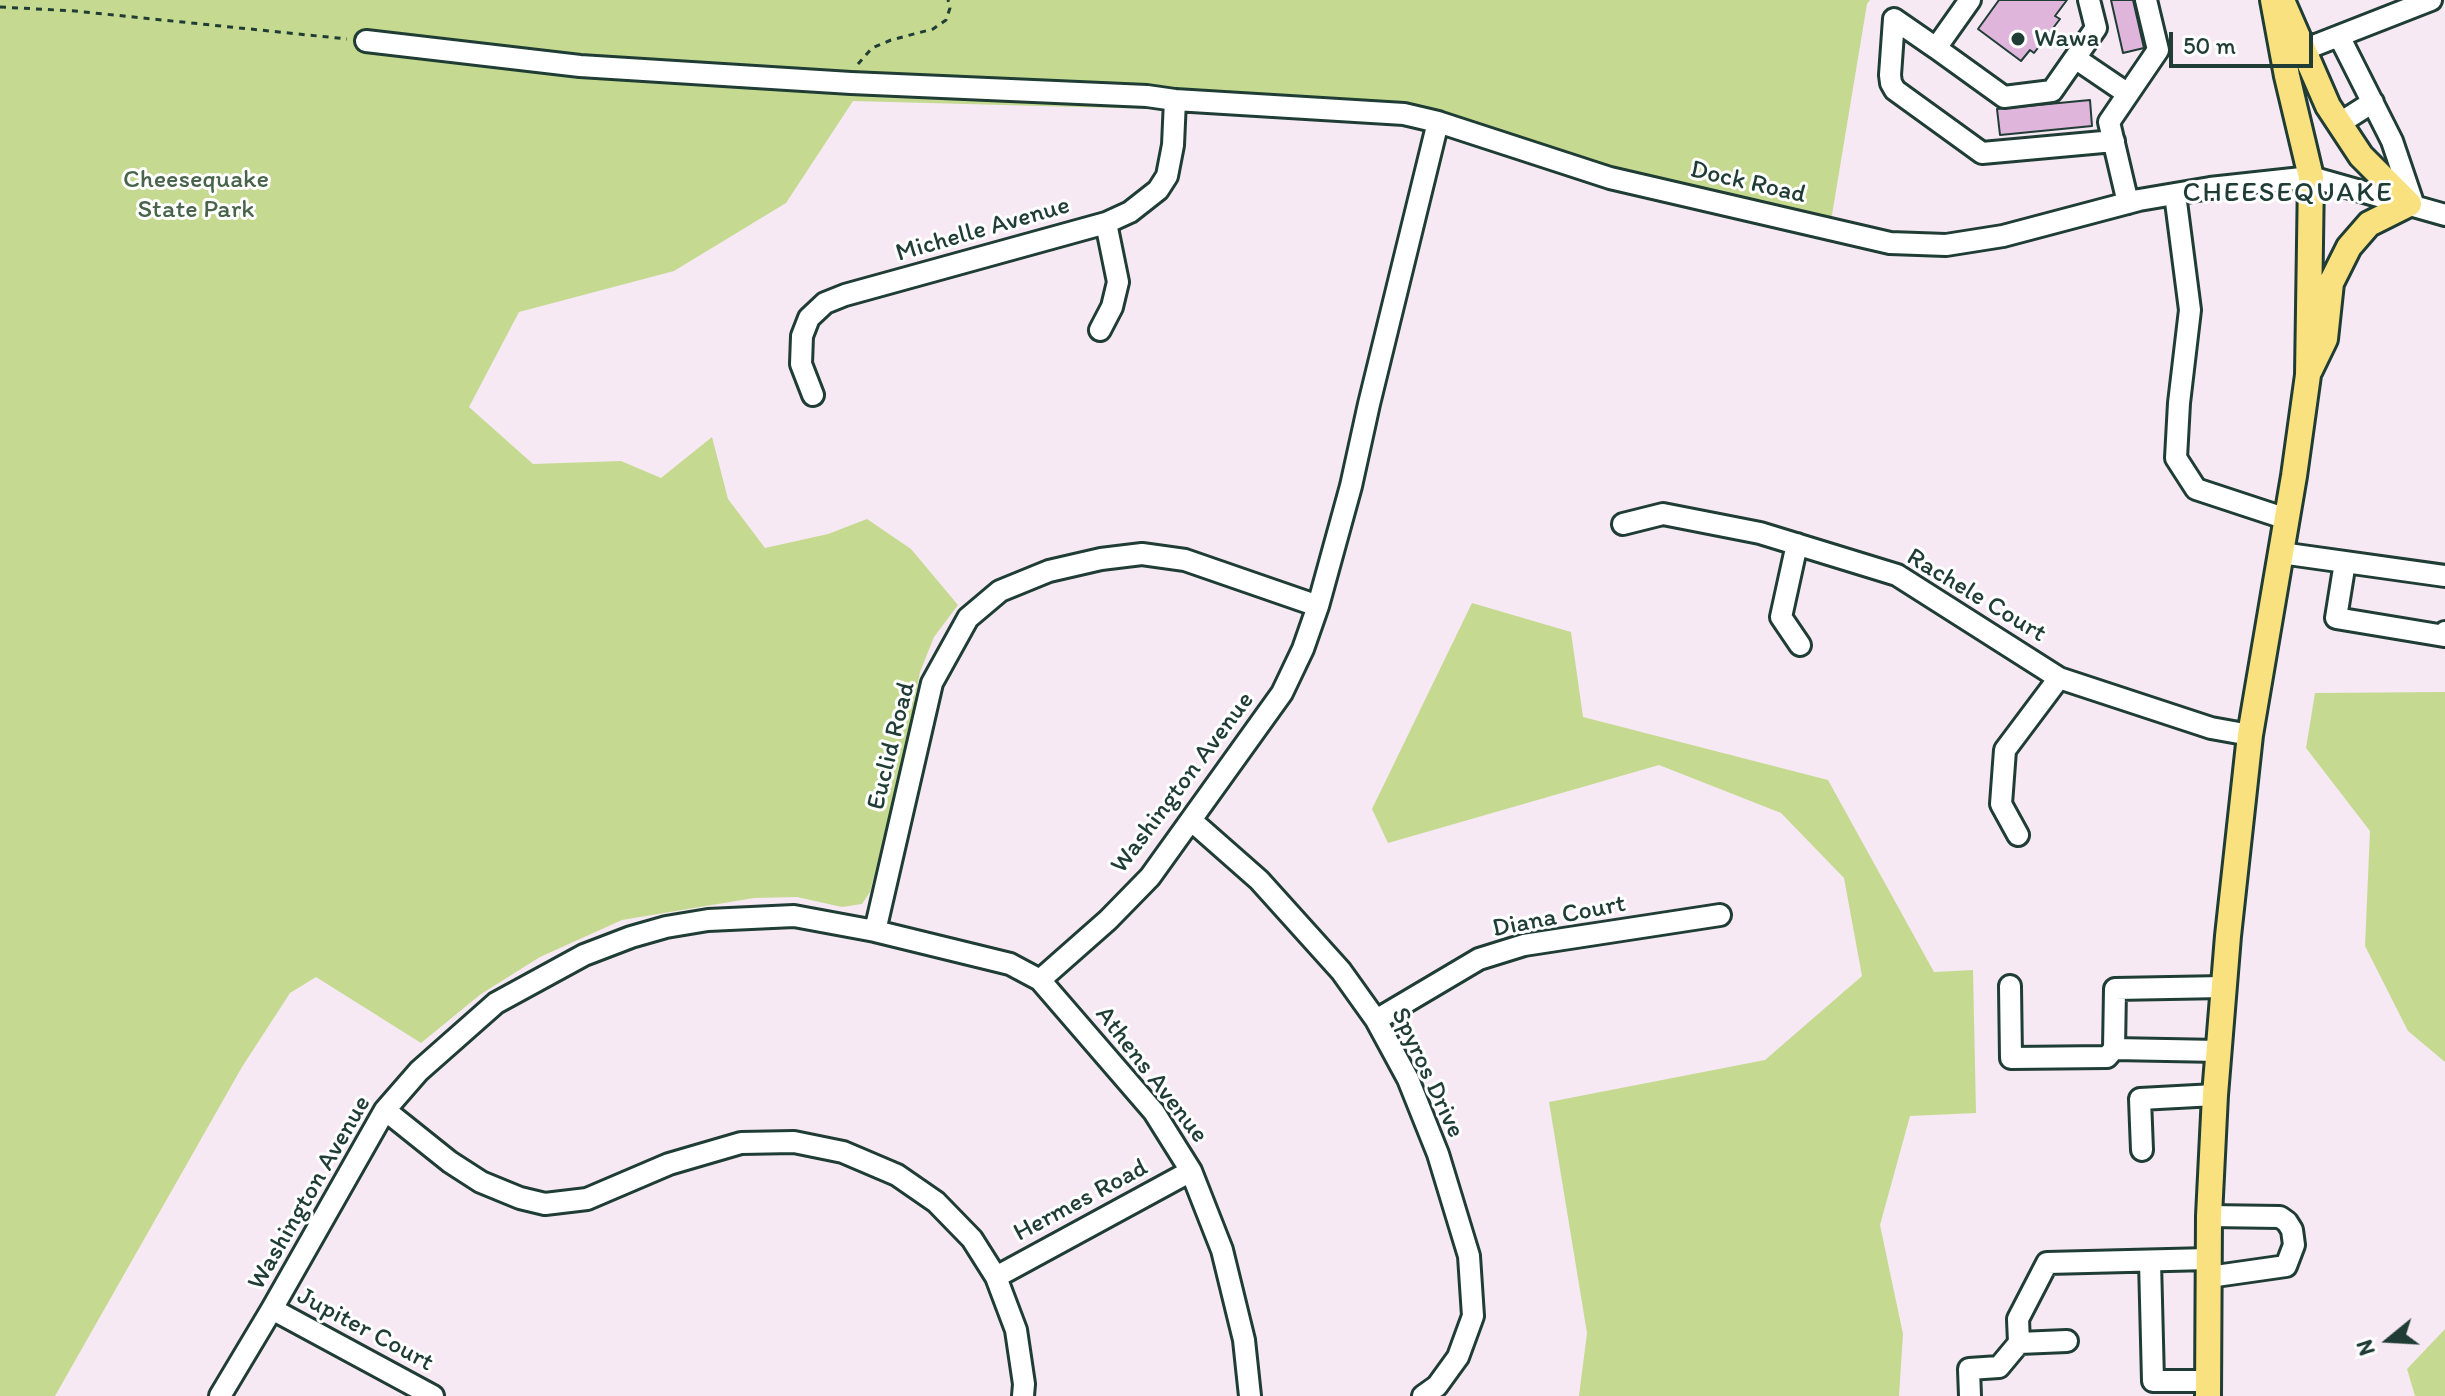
<!DOCTYPE html>
<style>
body{margin:0}
#map{position:relative;width:2445px;height:1396px;overflow:hidden;background:#f6e9f4;font-family:Itim,sans-serif}
canvas{display:block}
.north{position:absolute;left:2349px;top:1300px;width:80px;height:80px;-webkit-text-stroke:6px #fff;paint-order:stroke;rotate:252deg;font-size:22px;font-weight:700;line-height:32px;text-align:center;color:#1f3d34}
.north::after{content:'';display:block;margin:auto;width:28px;height:36px;background:#1f3d34;clip-path:polygon(50% 0,100% 100%,50% 72%,0 100%)}
.scale{position:absolute;left:2169px;top:32px;width:144px;height:36px;box-sizing:border-box;border:4px solid #1f3d34;border-top:0;padding-left:10px;font-size:24px;line-height:28px;white-space:nowrap;color:#1f3d34;-webkit-text-stroke:6px #fff;paint-order:stroke}
</style>
<div id="map">
<canvas width="2445" height="1396"></canvas>
<div class="north">N</div>
<div class="scale">50 m</div>
</div>
<script>
const context = document.querySelector('canvas').getContext('2d');
context.lineJoin = 'round';
function fillPath(path, color) {
  context.fillStyle = color;
  context.fill(path, 'evenodd');
}
function poly(rows) {
  const path = new Path2D();
  for (const r of rows) {
    path.moveTo(r[0], r[1]);
    for (let i = 2; i < r.length; i += 2) path.lineTo(r[i], r[i + 1]);
  }
  return path;
}
function stroke(path, color, width, dash) {
  context.strokeStyle = color;
  context.lineWidth = width;
  context.lineCap = dash ? 'butt' : 'round';
  context.setLineDash(dash || []);
  context.stroke(path);
}
function label(font, color, halo, rows, align = 'center') {
  context.font = font + ' Itim,sans-serif';
  context.lineWidth = 6;
  context.setLineDash([]);
  context.textBaseline = 'middle';
  context.strokeStyle = halo;
  context.fillStyle = color;
  for (const [text, x, y, turn = 0] of rows) {
    context.save();
    context.translate(x, y);
    context.rotate((+turn || 0) * Math.PI / 180);
    context.textAlign = isNaN(turn) ? turn : align;
    if (halo) context.strokeText(text, 0, 0);
    context.fillText(text, 0, 0);
    context.restore();
  }
}
fillPath(poly([
 [0,0,1870,0,1867,4,1830,227,1377,115,853,101,786,203,674,271,519,312,469,407,533,464,621,461,661,478,712,437,728,499,765,548,828,534,867,519,911,549,958,605,934,637,920,672,904,759,870,892,862,904,842,907,797,897,754,898,622,920,540,957,481,994,421,1043,316,977,290,993,242,1067,55,1396,0,1396],
 [1472,603,1571,632,1583,717,1828,780,1934,972,1973,970,1976,1113,1910,1116,1880,1225,1903,1334,1899,1396,1579,1396,1587,1333,1549,1102,1765,1060,1862,976,1844,878,1781,813,1659,765,1388,843,1372,809],
 [2445,692,2445,1062,2408,1031,2365,946,2370,831,2306,748,2315,693],
 [2445,1329,2445,1396,2415,1396,2407,1369]
]), '#c5da90');
const building = poly([
 [1999,0,2067,0,2055,16,2060,19,2034,53,2030,50,2021,61,1978,29,1999,0],
 [2111,0,2133,0,2144,48,2123,53,2111,0],
 [2090,100,2092,126,2000,135,1997,109,2090,100]
]);
fillPath(building, '#e0b5db');
stroke(building, '#1f3d34', 2);
const minor = poly([
 [1970,0,1936,48,2004,97,2052,91,2096,28,2089,0],
 [2339,36,2392,141,2414,206],
 [366,41,580,66,851,83,1147,96,1175,100,1404,114,1438,122,1610,178,1890,243,1946,245,2003,236,2139,200,2210,188,2311,177,2445,215],
 [1936,48,1894,19,1890,75,1891,83,1895,90,1982,153,2114,141],
 [2303,50,2431,0],
 [2075,58,2128,94],
 [2340,123,2373,102],
 [2175,194,2190,310,2179,403,2176,458,2196,489,2287,519],
 [2128,203,2109,122,2158,50,2146,0],
 [1100,330,1112,307,1118,282,1106,223],
 [813,395,801,364,802,336,809,318,825,303,845,295,1106,223,1130,212,1158,190,1167,176,1173,145,1175,100],
 [1623,524,1663,514,1760,533,1897,575,2059,678,2211,728,2250,735],
 [1797,544,1781,617,1800,645],
 [2281,553,2445,576],
 [2345,562,2336,618,2444,636,2445,632],
 [1192,821,1259,880,1341,971,1376,1020,1408,1079,1438,1154,1469,1256,1473,1316,1458,1357,1437,1386,1423,1396],
 [2018,835,2001,804,2005,750,2059,678],
 [875,931,932,683,968,618,1000,591,1049,571,1101,559,1142,554,1185,560,1318,606],
 [1040,980,1154,1112,1191,1171,1222,1250,1244,1340,1250,1396],
 [2010,986,2011,1058,2107,1057,2114,1049],
 [1376,1020,1479,959,1524,945,1720,915],
 [2219,1051,2114,1049,2115,989,2224,987],
 [385,1110,450,1162,481,1182,520,1198,545,1204,587,1199,669,1164,741,1143,794,1142,843,1152,897,1175,936,1202,972,1239,996,1277,1016,1330,1024,1384,1023,1396],
 [2142,1150,2140,1099,2215,1095],
 [2150,1261,2153,1381,2209,1381],
 [996,1277,1191,1171],
 [2209,1277,2286,1266,2294,1245,2292,1230,2287,1222,2280,1217,2209,1216],
 [272,1309,433,1396],
 [2067,1341,2019,1343,2018,1319,2047,1263,2209,1259],
 [220,1396,272,1309,385,1110,419,1071,496,1003,584,955,631,937,666,927,708,920,794,916,875,931,1010,964,1040,980,1108,920,1150,877,1282,693,1303,649,1318,606,1351,486,1369,404,1438,122],
 [1970,1396,1969,1369,1999,1367,2019,1343]
]);
const major = poly([
 [2284,5,2328,106,2361,156,2409,204,2369,224,2349,247,2331,283,2325,339,2310,370],
 [2208,1396,2209,1216,2215,1095,2228,936,2250,735,2294,476,2308,375,2311,177,2287,76,2273,0]
]);
stroke(minor, '#1f3d34', 26);
stroke(major, '#1f3d34', 30);
stroke(poly([
 [0,7,75,11,347,39],
 [858,64,872,48,891,40,933,29,946,20,950,8,948,0]
]), '#1f3d34', 3, [6, 6]);
stroke(minor, '#fff', 20);
stroke(major, '#fae180', 24);
for (const [x, y, r, color] of [
 [2018,39,8,"#1f3d34"]
]) {
  const dot = new Path2D();
  dot.arc(x, y, r, 0, 2 * Math.PI);
  context.fillStyle = color;
  context.fill(dot);
  stroke(dot, '#fff', 3);
}
label('26px', '#1f3d34', '#fff', [
 ["Wawa",2034,39]
], 'left');
label('26px', '#48644b', '#fff', [
 ["Cheesequake",196,180],
 ["State Park",196,210]
]);
label('26px', '#1f3d34', '#fff', [
 ["Dock Road",1748,183,13],
 ["Michelle Avenue",983,230,-16],
 ["Rachele Court",1976,596,31],
 ["Euclid Road",892,746,-76],
 ["Washington Avenue",1183,783,-53],
 ["Diana Court",1559,917,-11],
 ["Spyros Drive",1427,1073,65],
 ["Athens Avenue",1151,1075,52],
 ["Washington Avenue",310,1193,-60],
 ["Hermes Road",1081,1201,-28],
 ["Jupiter Court",365,1330,28]
]);
context.letterSpacing = '2px';
label('28px', '#1f3d34', '#fff', [
 ["CHEESEQUAKE",2288,194]
]);
context.letterSpacing = '0px';
</script>
